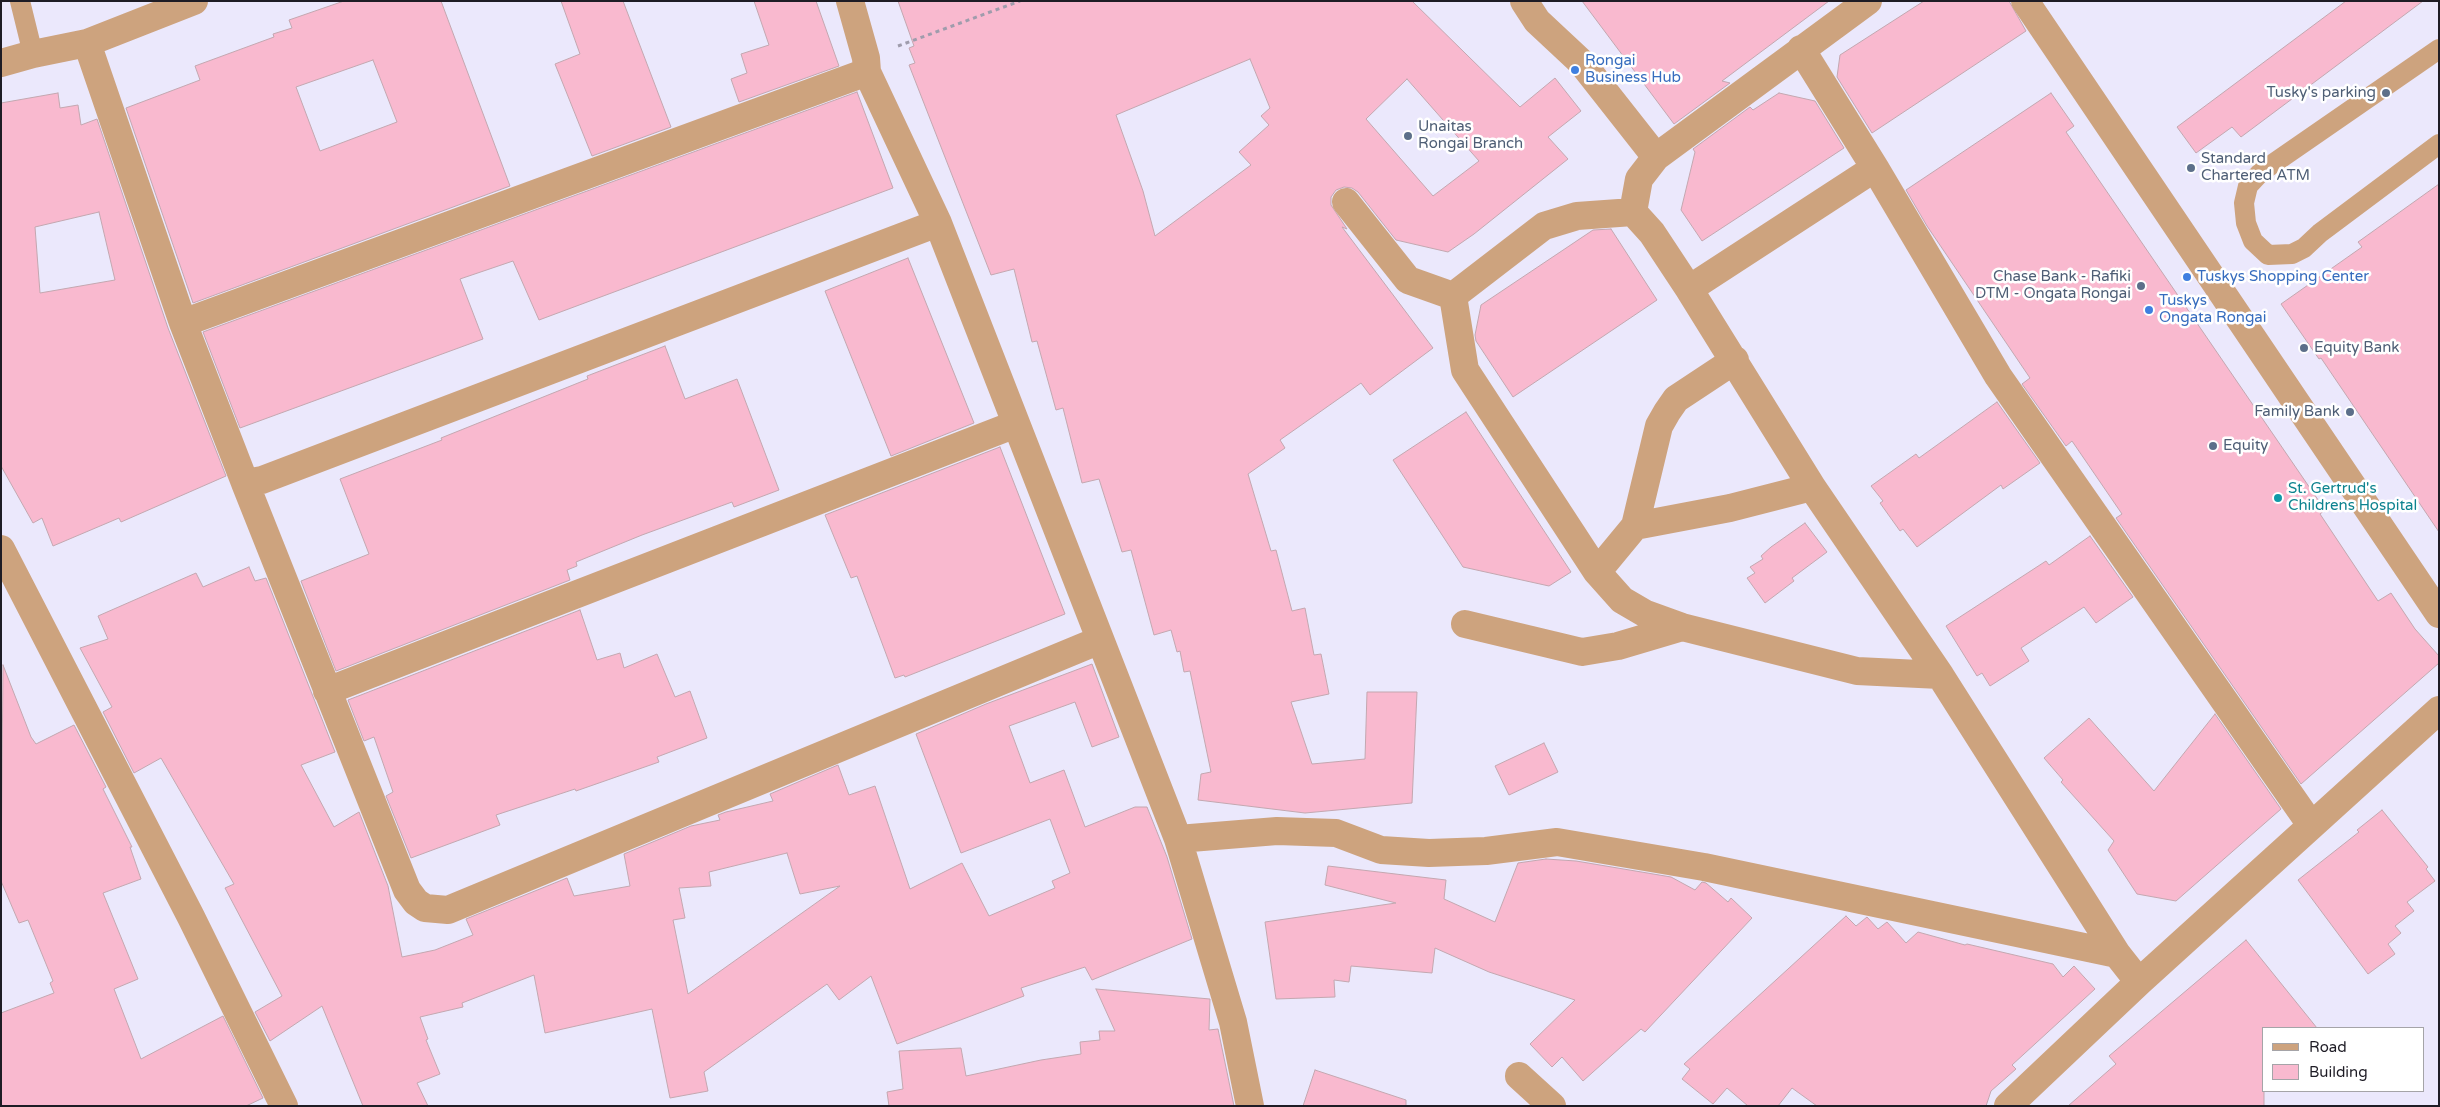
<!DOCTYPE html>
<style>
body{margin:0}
#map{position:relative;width:2440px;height:1107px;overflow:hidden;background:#ebe8fc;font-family:"Varela Round",sans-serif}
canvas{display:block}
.frame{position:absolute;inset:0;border:2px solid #1e1c25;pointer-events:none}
.legend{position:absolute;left:2262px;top:1027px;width:162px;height:65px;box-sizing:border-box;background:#fff;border:1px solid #a5a4a8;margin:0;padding:6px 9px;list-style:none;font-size:15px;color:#1e1c25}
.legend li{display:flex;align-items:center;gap:10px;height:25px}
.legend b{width:25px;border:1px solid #a5a4a8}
</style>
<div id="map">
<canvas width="2440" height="1107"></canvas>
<div class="frame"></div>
<ul class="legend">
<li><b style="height:6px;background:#cda37e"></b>Road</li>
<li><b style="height:14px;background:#f9b9cf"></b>Building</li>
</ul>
</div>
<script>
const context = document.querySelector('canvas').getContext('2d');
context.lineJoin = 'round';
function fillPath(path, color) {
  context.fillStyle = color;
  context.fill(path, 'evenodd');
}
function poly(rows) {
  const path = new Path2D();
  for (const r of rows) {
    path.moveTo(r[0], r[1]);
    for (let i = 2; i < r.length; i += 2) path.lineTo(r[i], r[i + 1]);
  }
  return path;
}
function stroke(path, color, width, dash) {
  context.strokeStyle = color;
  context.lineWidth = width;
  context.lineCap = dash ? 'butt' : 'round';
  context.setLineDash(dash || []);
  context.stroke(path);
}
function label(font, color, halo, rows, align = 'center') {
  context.font = font + ' "Varela Round",sans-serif';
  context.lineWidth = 5;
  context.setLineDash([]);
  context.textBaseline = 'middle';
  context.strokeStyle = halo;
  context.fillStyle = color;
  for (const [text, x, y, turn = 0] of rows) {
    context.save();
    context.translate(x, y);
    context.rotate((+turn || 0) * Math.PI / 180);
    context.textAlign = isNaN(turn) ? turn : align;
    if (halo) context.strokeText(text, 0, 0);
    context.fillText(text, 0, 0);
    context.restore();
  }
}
const building = poly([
 [344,1,441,1,510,186,193,303,126,108,200,80,195,66,274,37,273,34,292,28,289,20,344,1],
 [373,60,397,122,320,151,296,87,373,60],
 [561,1,623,1,671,127,592,156,555,64,580,54,561,1],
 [754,1,816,1,839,66,739,102,731,79,747,73,741,54,769,45,754,1],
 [898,1,1412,1,1520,107,1555,78,1581,111,1548,137,1568,159,1474,234,1448,252,1396,240,1358,192,1352,188,1344,187,1336,190,1331,197,1331,205,1347,229,1342,227,1433,348,1370,395,1361,383,1280,440,1285,448,1248,474,1271,551,1276,550,1292,611,1305,608,1314,655,1321,654,1329,694,1291,702,1312,764,1365,759,1367,692,1417,692,1412,803,1305,813,1198,800,1201,774,1211,772,1190,671,1184,672,1180,651,1177,652,1171,630,1154,635,1131,550,1122,552,1099,479,1082,483,1063,408,1056,410,1037,341,1032,342,1014,269,991,275,909,65,915,63,909,48,914,46,898,1],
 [1250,59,1270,108,1261,116,1269,125,1239,152,1251,165,1155,236,1143,191,1116,115,1250,59],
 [1407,79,1479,161,1433,196,1366,119,1407,79],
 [1582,1,1829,1,1722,81,1730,83,1674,124,1582,1],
 [1924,1,2009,1,2026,31,1872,133,1837,77,1840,55,1924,1],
 [2346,1,2423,1,2241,137,2232,127,2196,153,2177,127,2346,1],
 [857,92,893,188,539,320,513,261,460,279,483,339,240,428,203,332,857,92],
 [58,93,60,108,78,105,81,125,97,119,168,328,226,476,121,522,119,518,53,546,42,518,33,523,1,466,1,103,58,93],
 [99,212,115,280,40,293,35,227,99,212],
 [1779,93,1815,101,1844,148,1702,241,1681,210,1695,152,1693,149,1750,107,1753,110,1779,93],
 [2051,93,2074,126,2066,132,2325,510,2320,514,2378,601,2391,593,2415,629,2439,656,2439,663,2301,784,2116,518,2122,514,2072,441,2066,446,2022,384,2030,378,1927,226,1906,190,2051,93],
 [2439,184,2439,532,2321,358,2319,359,2281,304,2362,247,2358,242,2439,184],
 [1611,229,1657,300,1513,397,1476,341,1475,335,1481,305,1593,230,1611,229],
 [908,258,974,423,891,456,825,291,908,258],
 [665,346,685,399,737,379,779,490,734,507,732,502,642,535,576,562,577,566,567,570,570,580,336,671,301,581,369,554,340,479,442,440,441,438,588,379,587,376,665,346],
 [1997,402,2040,463,2003,489,2001,485,1917,547,1903,529,1900,531,1880,503,1883,501,1871,486,1916,454,1919,458,1997,402],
 [1466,412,1571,572,1549,586,1463,567,1393,460,1466,412],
 [1000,447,1065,614,905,677,904,675,895,678,857,576,851,578,825,515,1000,447],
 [1805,523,1827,552,1792,578,1794,581,1765,603,1747,578,1755,573,1750,567,1763,559,1761,556,1771,547,1805,523],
 [2090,536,2133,597,2096,623,2084,607,2021,648,2029,661,1990,686,1982,673,1977,676,1946,626,2046,561,2049,565,2090,536],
 [249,567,255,581,266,578,335,752,301,765,334,827,359,812,388,886,402,957,435,950,473,935,466,919,567,878,574,896,630,886,624,854,691,826,720,820,718,815,726,812,773,801,770,794,838,765,849,795,875,786,910,889,962,863,989,916,1055,888,1052,881,1070,873,1050,819,961,853,916,734,986,704,1092,664,1119,737,1092,747,1075,702,1009,726,1030,783,1064,770,1085,827,1135,807,1147,807,1167,857,1192,939,1092,980,1085,967,1021,988,1024,996,897,1044,871,976,839,1000,827,984,704,1072,708,1091,670,1098,652,1009,545,1033,534,975,462,1003,463,1007,420,1017,428,1039,426,1040,440,1074,417,1083,428,1106,363,1106,322,1006,270,1041,255,1012,282,996,225,888,234,884,161,758,134,773,103,712,112,707,80,648,108,639,98,616,196,573,203,587,249,567],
 [787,853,800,894,840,886,688,994,673,920,685,918,679,888,711,886,709,872,787,853],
 [580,610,597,660,620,653,624,668,657,654,675,697,690,691,707,738,657,757,659,762,576,791,575,789,496,815,500,825,411,858,386,796,393,792,374,737,364,741,348,700,580,610],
 [3,665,31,737,36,744,74,725,106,787,103,789,132,847,130,847,141,879,103,893,138,979,114,989,141,1059,223,1016,263,1098,246,1106,1,1106,1,1013,54,993,50,983,53,981,28,920,19,923,1,881,3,665],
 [2215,714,2281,809,2176,901,2137,894,2108,850,2114,841,2061,782,2063,780,2044,758,2089,718,2154,791,2215,714],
 [1544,743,1558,772,1509,795,1495,766,1544,743],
 [2382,810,2428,867,2426,869,2435,881,2407,902,2414,911,2395,926,2401,933,2388,944,2395,954,2368,974,2298,880,2359,832,2357,830,2382,810],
 [1546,859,1576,861,1671,877,1695,890,1702,882,1706,883,1728,902,1731,898,1752,918,1645,1032,1641,1029,1583,1081,1562,1057,1552,1067,1530,1044,1575,1000,1489,972,1435,948,1432,973,1351,966,1349,982,1334,980,1335,997,1276,999,1265,922,1396,903,1325,885,1328,866,1446,880,1444,899,1495,922,1518,863,1546,859],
 [1846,916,1856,926,1867,917,1878,929,1887,922,1906,943,1918,932,1965,945,1967,944,2053,964,2063,977,2074,966,2095,989,2012,1065,2016,1069,1991,1091,1986,1106,1817,1106,1792,1088,1778,1106,1748,1106,1727,1088,1713,1104,1682,1079,1690,1069,1684,1064,1846,916],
 [2246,940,2317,1028,2264,1028,2264,1106,2068,1106,2116,1064,2109,1056,2246,940],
 [1096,989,1210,999,1209,1030,1218,1029,1234,1106,889,1106,887,1092,903,1089,899,1051,961,1048,966,1076,1041,1060,1081,1054,1080,1042,1100,1040,1099,1031,1115,1031,1096,989],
 [1315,1070,1406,1100,1406,1106,1303,1106,1315,1070]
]);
fillPath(building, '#f9b9cf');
stroke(building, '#c3a7b0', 1);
stroke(poly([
 [898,46,1020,1]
]), '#9f9cac', 3, [4, 4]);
stroke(poly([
 [20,1,33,54],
 [2439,49,2261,172,2248,186,2244,203,2246,223,2253,241,2268,255,2292,254,2304,248,2320,233,2439,144]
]), '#cda37e', 20);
stroke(poly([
 [850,1,866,58,867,72,938,223,1178,839,1233,1022,1250,1106],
 [1524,1,1537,21,1582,63,1656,157],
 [1868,1,1656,157,1639,179,1633,212,1652,233,1689,289,1812,487,1940,675,2117,954,2139,982],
 [2025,1,2439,614],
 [87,43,183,323,245,483,262,480,938,223],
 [1801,49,1875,168,1998,376,2311,825],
 [1,63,33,54,87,43,194,1],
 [1346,202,1408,280,1453,296,1465,370,1597,572,1622,600,1646,614,1682,627,1857,671,1940,675],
 [1689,289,1875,168],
 [1453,296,1544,226,1577,216,1633,212],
 [183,323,867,72],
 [245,483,407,890,416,902,425,908,448,910,1100,640],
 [1635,526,1659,426,1667,412,1676,399,1735,360],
 [1,549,191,917,284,1106],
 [1597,572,1635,526,1730,508,1812,487],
 [1465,624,1582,652,1618,646,1682,627],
 [327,691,1016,424],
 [1178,839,1277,831,1336,833,1381,850,1429,853,1486,851,1557,842,1704,867,2117,954],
 [1519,1076,1552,1106],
 [2008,1106,2139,982,2439,710]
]), '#cda37e', 28);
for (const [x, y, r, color] of [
 [1575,70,5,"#3f7fe0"],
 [2386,93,5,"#5c6f8a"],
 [1408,136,5,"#5c6f8a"],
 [2191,168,5,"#5c6f8a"],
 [2187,277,5,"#3f7fe0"],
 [2141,286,5,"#5c6f8a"],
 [2149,310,5,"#3f7fe0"],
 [2304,348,5,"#5c6f8a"],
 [2350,412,5,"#5c6f8a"],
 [2213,446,5,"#5c6f8a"],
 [2278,498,5,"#0f9aa8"]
]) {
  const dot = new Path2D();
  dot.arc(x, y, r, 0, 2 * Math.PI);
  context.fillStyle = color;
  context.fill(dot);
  stroke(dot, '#fff', 2);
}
label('15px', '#366cbe', '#fff', [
 ["Rongai",1585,61],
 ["Business Hub",1585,78],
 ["Tuskys Shopping Center",2197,277],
 ["Tuskys",2159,301],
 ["Ongata Rongai",2159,318]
], 'left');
label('15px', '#4e5e75', '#fff', [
 ["Tusky's parking",2376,93,"right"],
 ["Unaitas",1418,127],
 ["Rongai Branch",1418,144],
 ["Standard",2201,159],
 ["Chartered ATM",2201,176],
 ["Chase Bank - Rafiki",2131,277,"right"],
 ["DTM - Ongata Rongai",2131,294,"right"],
 ["Equity Bank",2314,348],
 ["Family Bank",2340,412,"right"],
 ["Equity",2223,446]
], 'left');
label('15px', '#0d838f', '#fff', [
 ["St. Gertrud's",2288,489],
 ["Childrens Hospital",2288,506]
], 'left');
</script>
